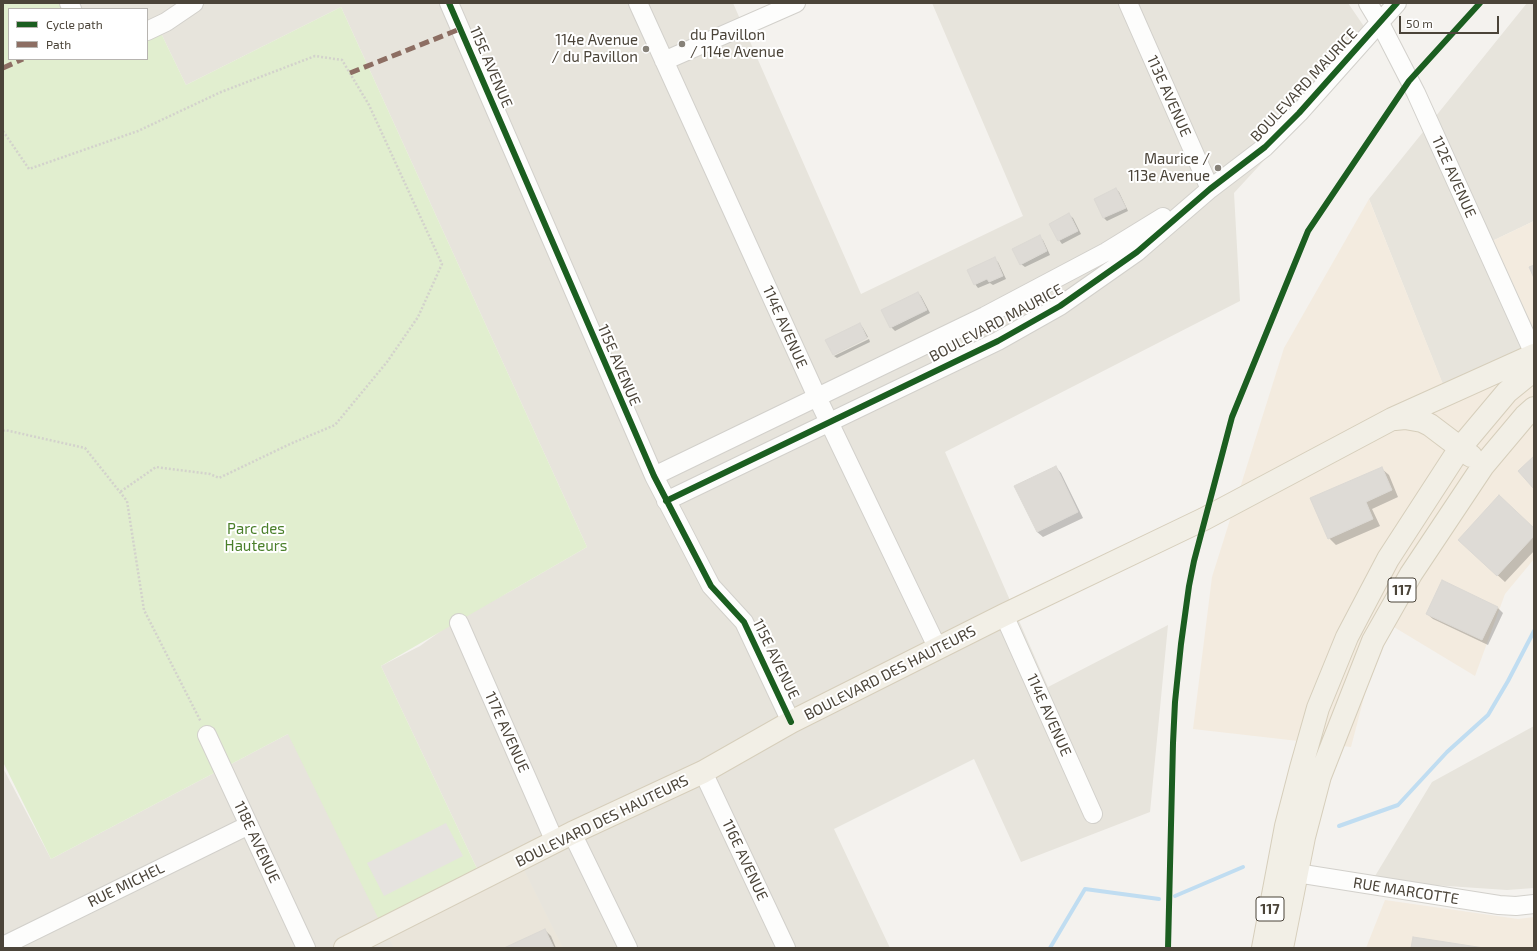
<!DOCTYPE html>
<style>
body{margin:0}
#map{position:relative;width:1537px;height:951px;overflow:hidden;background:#f4f2ee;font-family:"Exo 2",sans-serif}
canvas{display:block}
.frame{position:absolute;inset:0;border:4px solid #4b4439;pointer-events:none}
.legend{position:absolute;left:8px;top:8px;width:140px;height:52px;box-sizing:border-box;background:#fff;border:1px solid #b7b4b0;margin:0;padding:5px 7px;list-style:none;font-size:12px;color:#4b4439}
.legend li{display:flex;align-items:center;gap:8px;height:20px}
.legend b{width:20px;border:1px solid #b7b4b0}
.scale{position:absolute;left:1399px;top:16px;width:100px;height:18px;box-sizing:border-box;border:2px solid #4b4439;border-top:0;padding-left:5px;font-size:12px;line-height:14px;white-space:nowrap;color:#4b4439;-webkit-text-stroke:3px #fff;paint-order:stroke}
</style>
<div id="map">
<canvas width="1537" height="951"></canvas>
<div class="frame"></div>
<ul class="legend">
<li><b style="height:5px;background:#1b5e20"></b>Cycle path</li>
<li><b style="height:5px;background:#8d6e63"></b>Path</li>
</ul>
<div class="scale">50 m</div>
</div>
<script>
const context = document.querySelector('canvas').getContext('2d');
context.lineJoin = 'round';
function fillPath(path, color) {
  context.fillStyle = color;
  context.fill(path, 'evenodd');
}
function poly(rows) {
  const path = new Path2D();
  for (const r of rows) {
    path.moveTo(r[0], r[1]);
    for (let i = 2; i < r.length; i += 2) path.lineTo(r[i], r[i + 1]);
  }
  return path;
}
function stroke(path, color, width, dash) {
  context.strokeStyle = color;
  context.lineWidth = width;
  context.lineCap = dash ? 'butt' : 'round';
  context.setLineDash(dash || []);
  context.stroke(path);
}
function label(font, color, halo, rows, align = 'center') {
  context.font = font + ' "Exo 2",sans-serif';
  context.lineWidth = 4;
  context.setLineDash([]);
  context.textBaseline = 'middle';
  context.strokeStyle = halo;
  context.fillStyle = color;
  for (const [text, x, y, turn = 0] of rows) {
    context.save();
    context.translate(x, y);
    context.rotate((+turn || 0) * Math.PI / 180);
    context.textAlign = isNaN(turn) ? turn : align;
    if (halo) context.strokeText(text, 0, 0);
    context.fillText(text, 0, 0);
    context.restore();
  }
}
fillPath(poly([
 [69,3,733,3,861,294,1023,216,932,3,1348,3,1374,41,1234,193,1240,301,945,452,1048,687,1168,625,1150,812,1021,862,974,759,834,829,890,948,3,948,3,768,51,859,288,734,481,877,381,666,420,646,456,620,509,592,587,547,341,7,186,85,158,27,147,33,147,9,71,9],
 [1527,3,1534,3,1534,221,1488,243,1534,342,1445,390,1369,199],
 [1534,726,1534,888,1507,890,1372,881,1432,782]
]), '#e7e4dc');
fillPath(poly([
 [1369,199,1445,389,1534,352,1534,559,1505,594,1475,676,1384,621,1351,747,1193,729,1212,577,1284,348],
 [1534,221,1534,342,1488,243],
 [1385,900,1518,919,1534,917,1534,948,1366,948]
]), '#f3ebdf');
fillPath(poly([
 [519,860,563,948,394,948,384,928]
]), '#eae5da');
fillPath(poly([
 [3,3,69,3,71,9,9,9,9,59,92,59,93,60,95,59,147,59,147,33,158,27,186,85,341,7,587,547,381,666,481,877,382,926,288,734,51,859,3,762]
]), '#e1eecf');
fillPath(poly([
 [446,823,463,856,384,896,367,863]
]), '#e6e3df');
fillPath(poly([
 [1116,189,1119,192,1128,211,1107,221,1104,218,1095,199],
 [1069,215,1073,218,1081,234,1062,244,1059,240],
 [1039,237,1043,240,1050,255,1025,267,1021,264],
 [994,259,998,262,1006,279,993,285,990,283,978,288,975,284],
 [918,293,921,296,930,313,895,331,891,327],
 [860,324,863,328,868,337,833,354],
 [869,339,870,342,837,358,834,356],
 [1056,467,1061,473,1083,518,1043,537,1037,532],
 [1381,468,1389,475,1398,497,1372,509,1380,526,1336,545,1329,538],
 [1534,529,1534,551,1505,582,1467,547],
 [1497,607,1503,613,1488,645,1433,619,1427,614],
 [545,930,551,936,556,948,506,948]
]), '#0003');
stroke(poly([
 [1339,826,1398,805,1447,752,1488,715,1508,681,1534,631],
 [1175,896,1243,867],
 [1050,948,1085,889,1159,899]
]), '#c0ddf1', 4);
const building = poly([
 [1116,188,1126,208,1103,218,1094,199,1116,188],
 [1069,213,1078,231,1058,241,1049,224,1069,213],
 [1040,235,1047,251,1020,265,1012,249,1040,235],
 [995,257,1003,276,989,282,987,279,974,285,967,270,995,257],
 [1534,265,1534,278,1529,267,1534,265],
 [918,292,927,310,890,328,881,310,918,292],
 [860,323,867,338,833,355,825,340,860,323],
 [1534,456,1534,489,1518,471,1534,456],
 [1056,466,1078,512,1037,532,1014,486,1056,466],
 [1382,467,1392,490,1366,502,1373,519,1328,539,1310,498,1382,467],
 [1499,495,1534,528,1534,536,1497,576,1458,540,1499,495],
 [1442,580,1498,607,1482,640,1426,614,1442,580],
 [545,929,554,948,504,948,545,929],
 [1413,937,1484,948,1411,948,1413,937]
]);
fillPath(building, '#dedbd6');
stroke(building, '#dcd9d4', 1);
const minor = poly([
 [69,3,72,9],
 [449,3,654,476,711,586,744,622,791,722],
 [638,3,817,397,938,649],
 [1128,3,1210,189],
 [1368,3,1380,23,1416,93,1534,354],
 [147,31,166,22,194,3],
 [664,61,796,3],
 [654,476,985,316,1106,252,1163,217],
 [666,501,998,341,1060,306,1137,252,1210,189,1265,147,1299,113,1397,3],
 [1004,615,1093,814],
 [459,623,555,842],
 [207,735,306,948],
 [703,772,786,948],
 [572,833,628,948],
 [1284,871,1499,905,1516,906,1534,904],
 [3,946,249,825]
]);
const major = poly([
 [1395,419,1405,418,1422,421,1430,425,1471,456],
 [345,948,572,833,703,772,791,722,1004,615,1204,519,1392,419,1534,355],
 [1263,948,1286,826,1301,768,1318,708,1347,637,1388,559,1460,448,1507,392,1534,370],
 [1282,948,1304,837,1320,776,1373,641,1411,574,1483,466,1525,416,1534,408]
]);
stroke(minor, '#d2d0cb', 20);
stroke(major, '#d6cebb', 24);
stroke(poly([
 [3,131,29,169,138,131,221,92,315,56,342,60,369,105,442,264,418,317,387,362,335,425,290,444,219,478,210,474,156,467,120,492],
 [3,431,5,430,85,448,127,501,144,610,201,722]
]), '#d3d2cc', 2.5, [2, 2]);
stroke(minor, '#fdfdfc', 18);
stroke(major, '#f2efe6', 22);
stroke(poly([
 [3,68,23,59],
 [350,73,460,29]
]), '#8d6e63', 5, [10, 5]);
stroke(poly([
 [449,3,654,476,711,586,744,622,791,722],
 [666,501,998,341,1060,306,1137,252,1210,189,1265,147,1299,113,1397,3],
 [1168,948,1173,743,1175,702,1181,644,1189,586,1194,561,1232,417,1308,231,1409,81,1480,3]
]), '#1b5e20', 6);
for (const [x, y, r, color] of [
 [682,44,4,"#868178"],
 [646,49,4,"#868178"],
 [1218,168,4,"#868178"]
]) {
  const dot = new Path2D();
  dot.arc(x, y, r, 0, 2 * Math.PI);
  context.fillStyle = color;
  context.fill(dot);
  stroke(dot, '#fff', 1.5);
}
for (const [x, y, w] of [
 [1402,590,28],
 [1270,909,28]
]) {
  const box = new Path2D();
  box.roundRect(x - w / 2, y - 12, w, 24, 3);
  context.fillStyle = '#fff';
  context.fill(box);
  stroke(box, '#4b4439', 1);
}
label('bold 14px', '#4b4439', null, [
 ["117",1402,590],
 ["117",1270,909]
]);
label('15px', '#4b4439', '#fff', [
 ["du Pavillon",690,35,"left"],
 ["/ 114e Avenue",690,52,"left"],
 ["114e Avenue",638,40],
 ["/ du Pavillon",638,57],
 ["Maurice /",1210,159],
 ["113e Avenue",1210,176]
], 'right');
label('15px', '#4b4439', '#fff', [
 ["115E AVENUE",491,67,67],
 ["BOULEVARD MAURICE",1304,85,-47],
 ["113E AVENUE",1169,96,66],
 ["112E AVENUE",1454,177,66],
 ["BOULEVARD MAURICE",996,323,-28],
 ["114E AVENUE",785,327,66],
 ["115E AVENUE",619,365,67],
 ["115E AVENUE",776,659,64],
 ["BOULEVARD DES HAUTEURS",890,673,-27],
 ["114E AVENUE",1049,715,66],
 ["117E AVENUE",507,732,66],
 ["BOULEVARD DES HAUTEURS",602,821,-26],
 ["118E AVENUE",257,842,65],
 ["116E AVENUE",745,860,65],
 ["RUE MICHEL",126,885,-26],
 ["RUE MARCOTTE",1406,891,9]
]);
label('15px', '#4a7f2a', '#fff', [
 ["Parc des",256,529],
 ["Hauteurs",256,546]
]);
</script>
